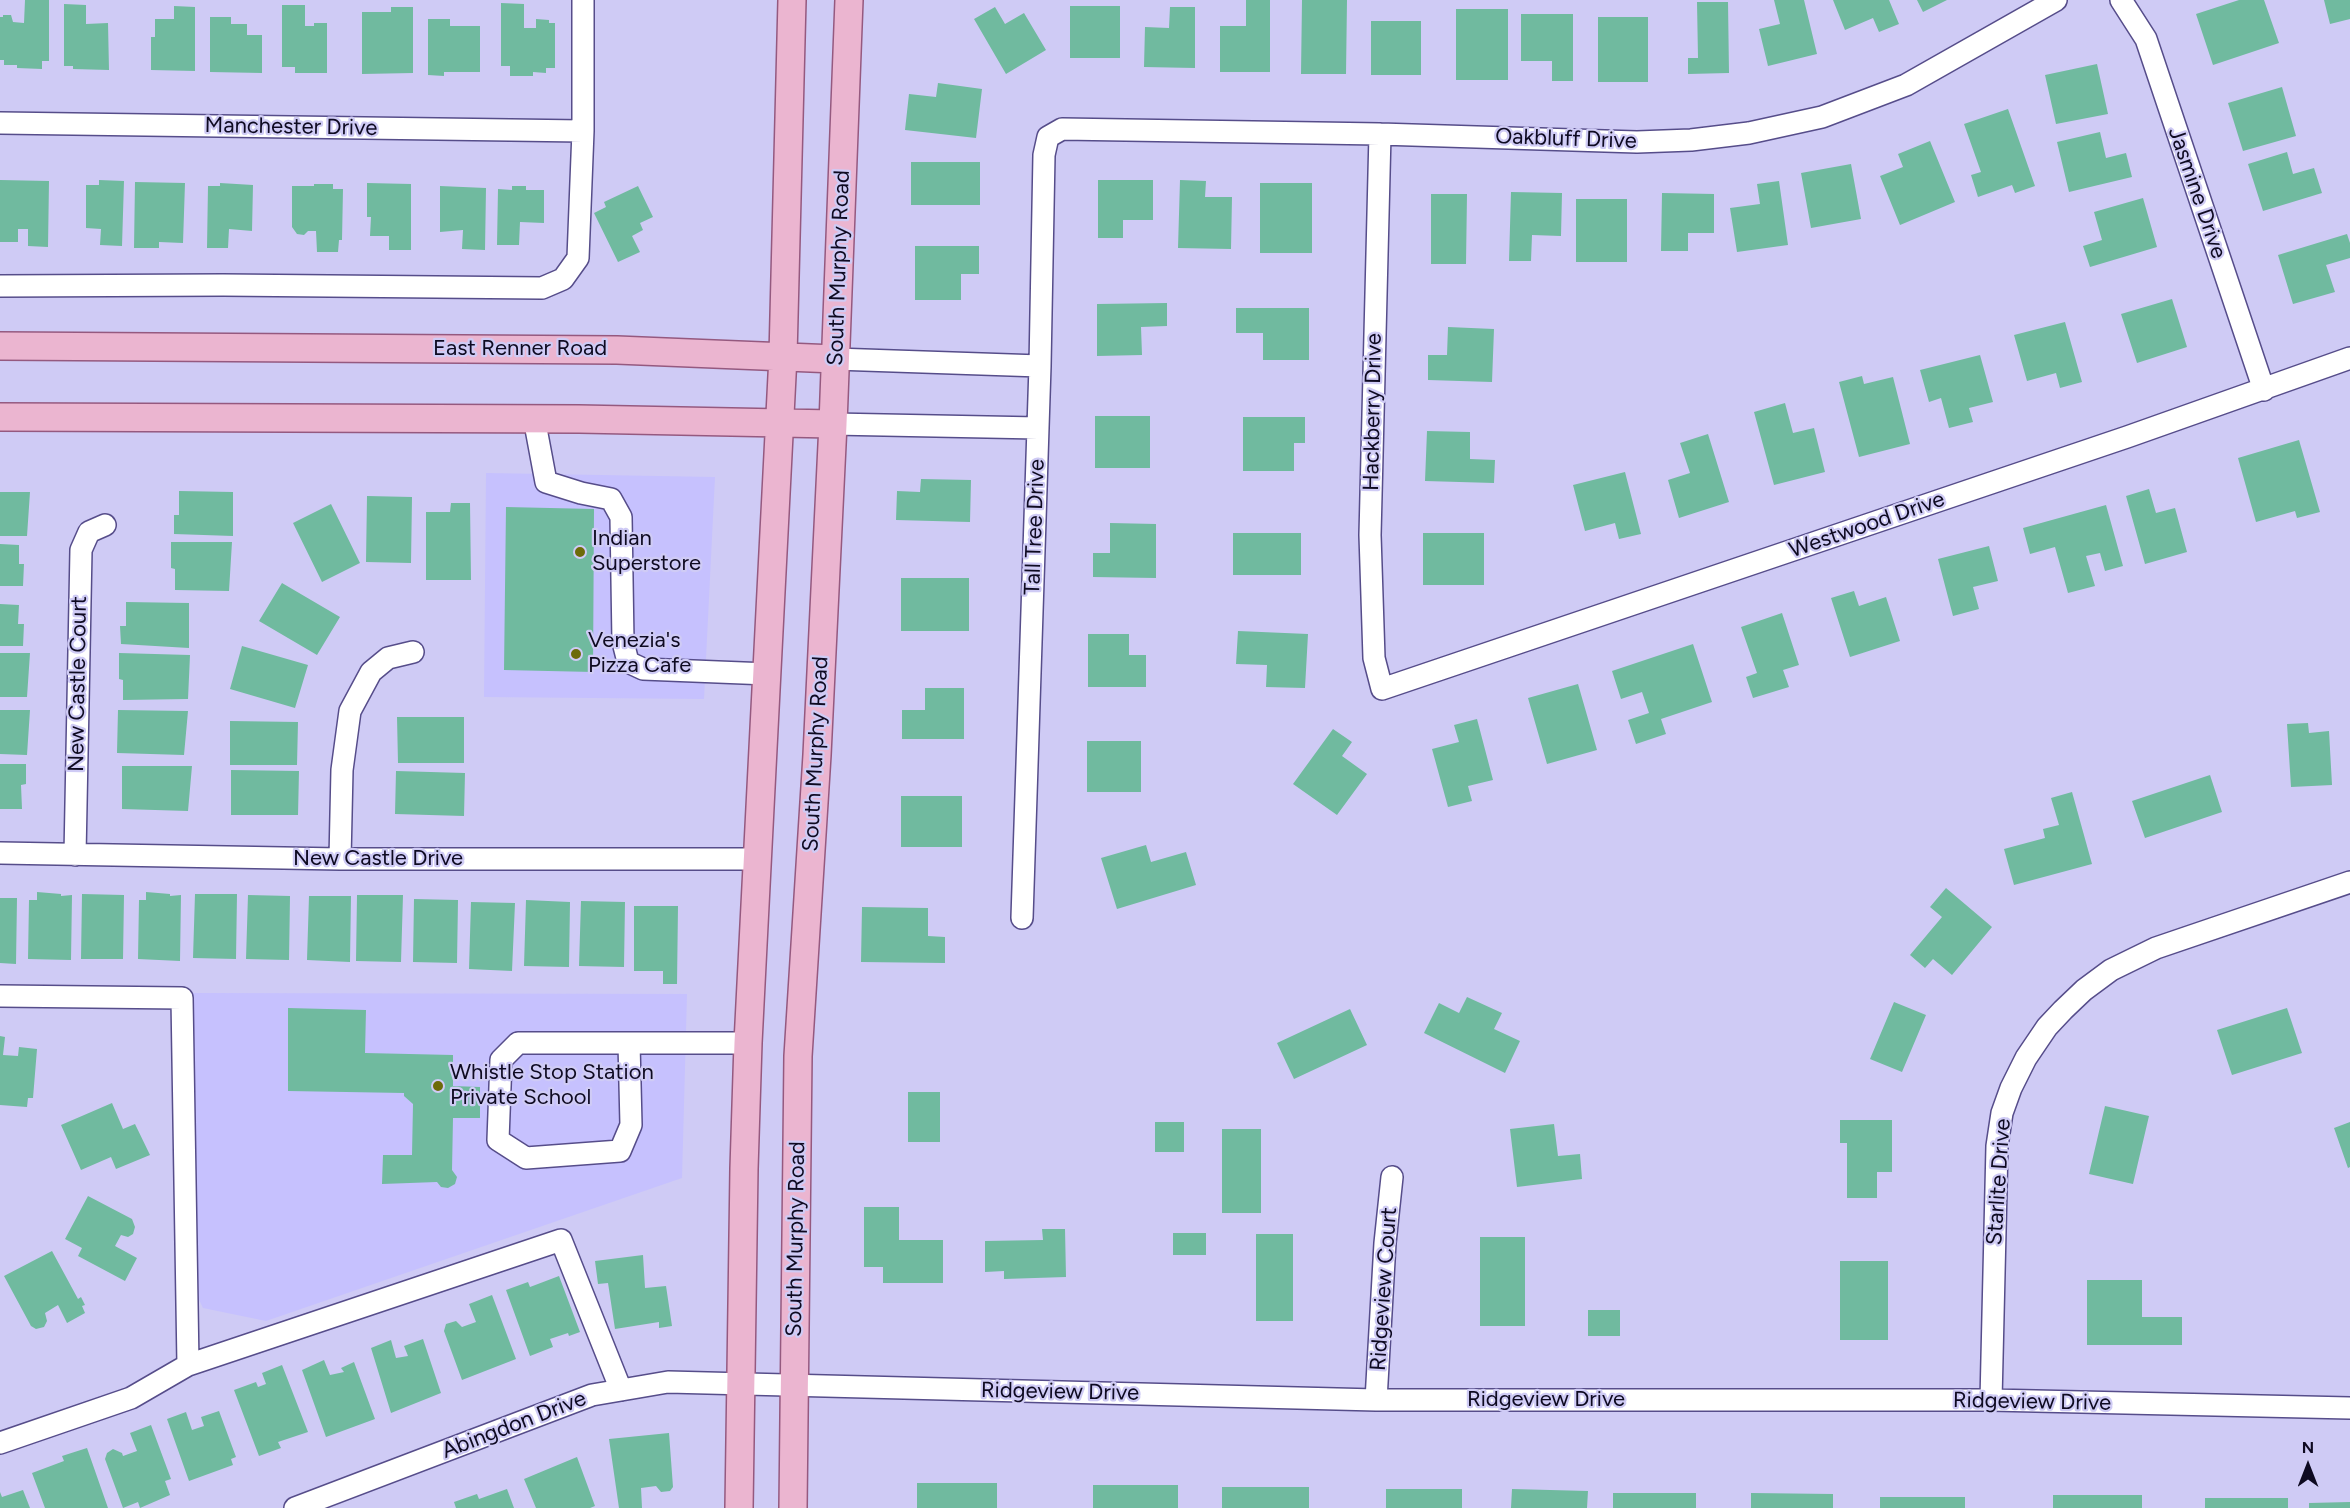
<!DOCTYPE html>
<style>
body{margin:0}
#map{position:relative;width:2350px;height:1508px;overflow:hidden;background:#cfcbf5;font-family:Figtree,sans-serif}
canvas{display:block}
.north{position:absolute;left:2278px;top:1436px;width:60px;height:60px;-webkit-text-stroke:4px #cfcbf5;paint-order:stroke;rotate:0deg;font-size:16px;font-weight:700;line-height:24px;text-align:center;color:#0e0a21}
.north::after{content:'';display:block;margin:auto;width:21px;height:27px;background:#0e0a21;clip-path:polygon(50% 0,100% 100%,50% 72%,0 100%)}
</style>
<div id="map">
<canvas width="2350" height="1508"></canvas>
<div class="north">N</div>
</div>
<script>
const context = document.querySelector('canvas').getContext('2d');
context.lineJoin = 'round';
function fillPath(path, color) {
  context.fillStyle = color;
  context.fill(path, 'evenodd');
}
function poly(rows) {
  const path = new Path2D();
  for (const r of rows) {
    path.moveTo(r[0], r[1]);
    for (let i = 2; i < r.length; i += 2) path.lineTo(r[i], r[i + 1]);
  }
  return path;
}
function stroke(path, color, width, dash) {
  context.strokeStyle = color;
  context.lineWidth = width;
  context.lineCap = dash ? 'butt' : 'round';
  context.setLineDash(dash || []);
  context.stroke(path);
}
function label(font, color, halo, rows, align = 'center') {
  context.font = font + ' Figtree,sans-serif';
  context.lineWidth = 4.5;
  context.setLineDash([]);
  context.textBaseline = 'middle';
  context.strokeStyle = halo;
  context.fillStyle = color;
  for (const [text, x, y, turn = 0] of rows) {
    context.save();
    context.translate(x, y);
    context.rotate((+turn || 0) * Math.PI / 180);
    context.textAlign = isNaN(turn) ? turn : align;
    if (halo) context.strokeText(text, 0, 0);
    context.fillText(text, 0, 0);
    context.restore();
  }
}
fillPath(poly([
 [486,473,715,477,704,699,484,697],
 [192,993,687,994,682,1178,266,1321,203,1308,192,1285]
]), '#c6c1fe');
fillPath(poly([
 [25,0,49,0,49,61,42,61,42,69,17,68,17,65,4,65,4,60,0,60,0,17,3,17,3,15,11,15,13,22,24,23],
 [1246,0,1270,0,1270,72,1220,72,1220,26,1246,26],
 [1302,0,1347,0,1346,74,1301,74],
 [1774,0,1804,0,1817,54,1768,66,1759,29,1780,24],
 [1833,0,1889,0,1899,24,1879,32,1873,18,1845,30],
 [1917,0,1947,0,1923,12],
 [2239,0,2264,0,2279,43,2213,65,2196,14],
 [2324,0,2350,0,2350,19,2330,24],
 [1697,2,1728,2,1729,73,1688,74,1688,58,1698,58],
 [501,3,524,4,524,28,536,28,536,19,549,20,549,23,555,23,555,68,546,68,546,73,533,72,533,76,510,76,510,66,501,66],
 [64,4,86,5,86,24,108,23,109,70,73,69,73,66,64,66],
 [282,5,305,5,305,26,314,26,314,23,327,23,327,73,295,73,295,67,282,67],
 [174,6,195,7,195,71,151,70,151,37,155,37,155,19,174,19],
 [1070,6,1120,6,1120,58,1070,58],
 [391,7,413,7,413,73,362,74,362,12,391,12],
 [995,7,1005,24,1024,13,1046,50,1006,74,974,19],
 [1170,7,1195,7,1195,68,1144,67,1145,27,1169,28],
 [1456,9,1508,9,1508,80,1456,80],
 [1521,14,1573,14,1573,81,1552,81,1552,61,1521,61],
 [210,17,231,17,231,24,247,24,247,35,262,35,262,73,210,72],
 [1598,17,1648,17,1648,82,1598,82],
 [428,19,450,19,450,26,480,26,480,72,444,72,444,76,428,75],
 [1371,21,1421,21,1421,75,1371,75],
 [2097,64,2108,114,2056,124,2045,75],
 [938,83,982,89,976,138,905,130,909,94,936,97],
 [2282,87,2296,136,2243,151,2228,103],
 [2008,109,2035,186,2015,193,2012,185,1978,197,1971,175,1981,172,1964,124],
 [2100,132,2106,158,2126,153,2132,177,2069,192,2057,142],
 [1930,141,1955,202,1900,225,1880,176,1903,167,1898,154],
 [2287,152,2293,174,2314,168,2322,193,2263,211,2248,164],
 [911,162,980,162,980,205,911,205],
 [1851,164,1861,219,1811,228,1801,173],
 [0,180,49,181,48,247,28,246,28,229,18,229,18,242,0,242],
 [99,180,124,181,122,246,100,245,101,229,86,228,86,185,99,185],
 [1098,180,1153,180,1153,220,1123,220,1123,238,1098,238],
 [1180,180,1206,181,1205,197,1232,197,1231,249,1178,248],
 [1779,181,1788,245,1737,252,1730,208,1760,204,1757,184],
 [135,182,185,183,183,243,159,242,159,248,134,248],
 [220,183,253,185,252,231,229,229,228,248,207,248,208,186,220,186],
 [367,183,411,184,411,250,389,250,389,236,370,236,371,217,367,217],
 [1260,183,1312,183,1312,253,1260,253],
 [314,184,333,184,333,189,343,189,342,240,339,240,338,252,317,252,316,231,308,231,304,235,297,234,292,227,292,186,314,186],
 [440,186,486,188,485,250,462,249,463,230,440,232],
 [512,186,526,186,526,190,544,190,544,223,520,222,519,245,497,245,498,189,512,190],
 [638,186,653,217,640,223,643,230,632,236,640,252,618,262,594,213,606,207,604,202],
 [1511,192,1562,193,1561,236,1532,235,1531,261,1509,261],
 [1662,193,1714,194,1714,233,1688,233,1688,251,1661,251],
 [1431,194,1467,194,1466,264,1431,264],
 [2143,198,2157,247,2090,267,2083,246,2102,240,2094,212],
 [1576,199,1627,199,1627,262,1576,262],
 [2347,234,2350,243,2350,258,2326,265,2335,292,2293,304,2278,255],
 [915,246,979,246,979,274,961,274,961,300,915,300],
 [2172,299,2187,347,2137,363,2121,314],
 [1167,303,1167,326,1141,327,1142,355,1097,356,1097,304],
 [1236,308,1309,308,1309,360,1263,360,1263,333,1236,333],
 [2065,322,2082,382,2060,388,2056,373,2027,381,2014,335],
 [1448,327,1494,329,1492,382,1428,380,1428,355,1447,355],
 [1980,355,1993,402,1969,408,1973,422,1949,428,1941,398,1929,402,1920,370],
 [1862,376,1864,384,1893,377,1910,444,1859,457,1839,382],
 [1785,403,1793,433,1814,428,1825,472,1774,485,1754,412],
 [1095,416,1150,416,1150,468,1095,468],
 [1243,417,1305,417,1305,443,1294,443,1294,471,1243,471],
 [1427,431,1470,432,1470,459,1495,460,1494,483,1425,481],
 [1708,434,1729,502,1679,518,1668,480,1690,473,1680,443],
 [2299,440,2320,512,2297,518,2295,511,2256,522,2238,458],
 [1625,472,1641,534,1619,539,1615,523,1585,531,1573,485],
 [921,479,971,480,970,522,896,520,897,491,920,492],
 [2149,489,2156,513,2175,508,2187,552,2145,564,2126,496],
 [179,491,233,492,233,536,174,534,174,515,179,515],
 [0,492,30,492,27,536,0,536],
 [367,496,412,497,411,563,366,562],
 [451,503,470,503,471,580,426,580,426,512,450,512],
 [331,504,360,563,322,582,293,523],
 [2106,505,2123,566,2105,571,2100,553,2086,556,2095,586,2068,593,2055,547,2030,554,2023,528],
 [506,507,594,509,593,672,504,670],
 [1110,523,1156,524,1156,578,1093,577,1093,553,1110,553],
 [1233,533,1301,533,1301,575,1233,575],
 [1423,533,1484,533,1484,585,1423,585],
 [171,542,232,542,229,591,175,590,175,569,171,568],
 [0,544,19,545,19,564,24,564,23,586,0,586],
 [1989,546,1998,581,1973,587,1979,609,1953,616,1938,559],
 [901,578,969,578,969,631,901,631],
 [282,583,340,617,317,655,259,621],
 [1854,591,1859,606,1886,597,1900,641,1850,657,1831,598],
 [126,602,189,603,189,648,121,644,120,626,126,626],
 [0,604,19,605,18,624,24,624,23,646,0,646],
 [1782,613,1799,665,1783,670,1789,687,1753,698,1746,677,1757,673,1741,627],
 [1238,631,1308,634,1305,688,1266,687,1267,665,1236,664],
 [1088,634,1129,634,1129,655,1146,655,1146,687,1088,687],
 [1693,644,1712,702,1661,719,1666,734,1636,744,1628,720,1649,713,1642,692,1621,699,1612,671],
 [242,646,308,665,295,708,230,689],
 [0,653,30,653,27,697,0,697],
 [119,653,190,655,188,699,123,700,123,680,119,679],
 [1578,684,1597,750,1547,764,1528,698],
 [925,688,964,688,964,739,902,739,902,710,925,710],
 [0,710,30,710,27,755,0,754],
 [118,710,188,711,184,755,117,753],
 [397,717,464,717,464,763,398,763],
 [1477,719,1493,780,1468,786,1472,801,1448,807,1432,749,1459,742,1454,725],
 [230,721,298,722,297,765,230,765],
 [2308,723,2309,733,2329,731,2332,785,2291,787,2287,724],
 [1333,729,1352,742,1342,756,1367,774,1337,815,1293,784],
 [1087,741,1141,741,1141,792,1087,792],
 [0,764,26,764,26,784,21,785,22,809,0,809],
 [122,766,192,766,188,811,122,809],
 [231,770,299,771,298,815,231,815],
 [396,771,465,773,464,816,395,814],
 [2210,775,2222,812,2145,838,2132,801],
 [2072,792,2092,864,2014,885,2004,849,2045,838,2043,829,2059,825,2051,798],
 [901,796,962,796,962,847,901,847],
 [1146,845,1151,862,1186,852,1196,885,1117,909,1101,858],
 [1946,888,1992,927,1952,975,1933,959,1925,968,1910,955,1942,917,1930,907],
 [37,892,61,894,61,896,72,895,71,960,28,959,29,900,37,900],
 [146,892,170,894,170,896,181,895,180,961,138,959,139,900,146,900],
 [82,894,124,895,123,959,81,959],
 [195,894,237,894,236,959,193,958],
 [248,895,290,896,289,960,246,959],
 [357,895,403,895,401,962,356,961],
 [309,896,351,896,350,962,307,960],
 [0,898,17,898,16,964,0,963],
 [414,899,458,900,457,963,413,962],
 [526,900,570,902,569,967,524,966],
 [581,901,625,902,624,967,579,966],
 [471,902,515,903,512,971,469,969],
 [634,906,678,906,677,984,663,984,663,971,634,971],
 [862,907,928,908,928,936,945,937,945,963,861,962],
 [1467,997,1502,1013,1494,1029,1520,1041,1505,1073,1424,1033,1439,1003,1459,1013],
 [1894,1002,1926,1015,1902,1072,1870,1059],
 [288,1008,366,1010,365,1053,453,1055,453,1086,480,1087,480,1118,453,1118,452,1170,457,1177,455,1184,448,1188,441,1187,437,1182,382,1184,383,1155,412,1155,413,1104,404,1096,404,1093,288,1091],
 [2287,1008,2302,1053,2232,1075,2217,1030],
 [1350,1009,1367,1045,1294,1079,1277,1043],
 [0,1036,5,1037,3,1055,18,1056,19,1047,37,1049,33,1098,28,1098,27,1107,0,1105],
 [908,1092,940,1092,940,1142,908,1142],
 [112,1103,123,1129,135,1124,150,1155,116,1169,111,1157,81,1170,61,1125],
 [2105,1106,2149,1116,2133,1184,2089,1174],
 [1840,1120,1892,1120,1892,1172,1877,1172,1877,1198,1847,1198,1847,1143,1840,1143],
 [1155,1122,1184,1122,1184,1152,1155,1152],
 [2350,1122,2350,1167,2348,1168,2334,1128],
 [1554,1124,1558,1156,1580,1154,1582,1179,1517,1187,1510,1129],
 [1222,1129,1261,1129,1261,1213,1222,1213],
 [88,1196,132,1219,135,1227,133,1234,128,1237,121,1235,115,1246,137,1258,125,1281,78,1256,82,1248,65,1239],
 [864,1207,899,1207,899,1240,943,1240,943,1283,883,1283,883,1267,864,1267],
 [1042,1229,1065,1229,1066,1277,1004,1279,1004,1271,985,1272,985,1241,1043,1240],
 [1173,1233,1206,1233,1206,1255,1173,1255],
 [1256,1234,1293,1234,1293,1321,1256,1321],
 [1480,1237,1525,1237,1525,1326,1480,1326],
 [52,1251,78,1299,81,1297,85,1305,82,1306,85,1313,67,1323,58,1305,45,1313,47,1321,44,1327,36,1329,31,1326,4,1276],
 [643,1255,645,1288,666,1286,672,1326,659,1328,659,1322,615,1329,608,1283,598,1284,595,1261],
 [1840,1261,1888,1261,1888,1340,1840,1340],
 [559,1276,580,1332,569,1336,568,1333,550,1339,553,1347,530,1356,506,1290,528,1282,530,1287],
 [2087,1280,2142,1280,2142,1317,2182,1317,2182,1345,2087,1345],
 [492,1295,516,1359,462,1380,444,1331,446,1324,456,1321,462,1327,476,1322,469,1304],
 [1588,1310,1620,1310,1620,1336,1588,1336],
 [423,1339,441,1393,391,1413,371,1348,391,1340,396,1358,408,1356,404,1346],
 [324,1360,330,1375,344,1372,341,1368,354,1362,375,1419,326,1437,302,1370],
 [282,1365,308,1432,278,1442,281,1448,259,1456,234,1390,256,1382,258,1387,266,1384,262,1373],
 [219,1411,236,1457,231,1459,233,1465,189,1481,167,1419,186,1412,192,1430,204,1426,201,1417],
 [151,1425,171,1479,165,1481,170,1495,140,1508,138,1502,123,1508,105,1459,107,1453,113,1449,122,1453,123,1456,137,1451,130,1433],
 [669,1433,673,1487,670,1491,661,1492,656,1486,641,1488,642,1508,619,1508,609,1439],
 [87,1448,108,1508,45,1508,32,1473,64,1461,62,1456],
 [577,1457,595,1506,590,1508,536,1508,524,1479],
 [917,1483,997,1483,997,1508,917,1508],
 [1093,1485,1178,1485,1178,1508,1093,1508],
 [1222,1487,1309,1487,1309,1508,1222,1508],
 [507,1489,514,1508,456,1508,454,1502,477,1494,479,1499],
 [1386,1489,1462,1489,1462,1508,1386,1508],
 [1512,1489,1588,1491,1587,1508,1511,1508],
 [23,1490,30,1508,0,1508,0,1492,2,1497],
 [1613,1493,1696,1493,1696,1508,1613,1508],
 [1751,1493,1833,1494,1833,1508,1751,1508],
 [2053,1495,2142,1495,2142,1508,2053,1508],
 [1880,1497,1965,1497,1965,1508,1880,1508],
 [2205,1498,2288,1498,2288,1508,2205,1508],
 [2350,1502,2350,1508,2309,1508,2309,1503]
]), '#70ba9f');
const minor = poly([
 [2121,0,2146,39,2264,390],
 [0,123,583,131],
 [1380,134,1370,535,1374,658,1382,689,2127,437,2350,358],
 [0,286,223,285,542,288,563,279,578,258,583,131,583,0],
 [835,359,1040,366],
 [534,418,546,482,581,493,611,499,621,517,623,642,628,662,643,669,768,674],
 [833,424,1038,428],
 [0,853,340,859,756,859],
 [75,855,81,550,89,532,105,525],
 [340,859,342,770,350,711,371,672,388,658,413,652],
 [1022,918,1040,366,1044,155,1048,137,1062,129,1380,134,1637,142,1691,140,1749,133,1822,117,1906,85,2056,0],
 [0,996,182,998,188,1365,131,1398,0,1443],
 [629,1043,631,1125,620,1151,526,1158,498,1140,501,1060,518,1043,748,1043],
 [188,1365,561,1240,621,1390],
 [1376,1400,1385,1243,1392,1177],
 [1991,1400,1997,1146,2002,1113,2011,1088,2026,1058,2047,1027,2063,1010,2084,990,2111,970,2156,948,2350,882],
 [295,1508,592,1395,668,1382,1376,1400,1991,1400,2350,1408]
]);
const major = poly([
 [0,346,617,350,835,359],
 [0,417,579,419,833,424],
 [739,1508,744,1169,748,1043,783,356,792,0],
 [793,1508,798,1056,817,755,833,424,849,0]
]);
stroke(minor, '#564d8a', 24);
stroke(major, '#95597f', 30);
stroke(minor, '#fff', 21);
stroke(major, '#ebb5d0', 27);
for (const [x, y, r, color] of [
 [580,552,6,"#6d6b09"],
 [576,654,6,"#6d6b09"],
 [438,1086,6,"#6d6b09"]
]) {
  const dot = new Path2D();
  dot.arc(x, y, r, 0, 2 * Math.PI);
  context.fillStyle = color;
  context.fill(dot);
  stroke(dot, '#cfcbf5', 2);
}
label('22px', '#0e0a21', '#cfcbf5', [
 ["Manchester Drive",291,127,1],
 ["Oakbluff Drive",1566,139,2],
 ["Jasmine Drive",2197,193,71],
 ["South Murphy Road",839,268,-88],
 ["East Renner Road",520,349],
 ["Hackberry Drive",1373,412,-89],
 ["Westwood Drive",1867,525,-19],
 ["Tall Tree Drive",1035,527,-88],
 ["New Castle Court",78,684,-89],
 ["South Murphy Road",816,754,-87],
 ["New Castle Drive",378,859],
 ["Starlite Drive",1999,1182,-86],
 ["South Murphy Road",796,1239,-89],
 ["Ridgeview Court",1384,1289,-86],
 ["Ridgeview Drive",1060,1392,1],
 ["Ridgeview Drive",1546,1400],
 ["Ridgeview Drive",2032,1402,1],
 ["Abingdon Drive",514,1425,-21]
]);
label('22px', '#0e0a21', '#cfcbf5', [
 ["Indian",592,539],
 ["Superstore",592,564],
 ["Venezia's",588,641],
 ["Pizza Cafe",588,666],
 ["Whistle Stop Station",450,1073],
 ["Private School",450,1098]
], 'left');
</script>
